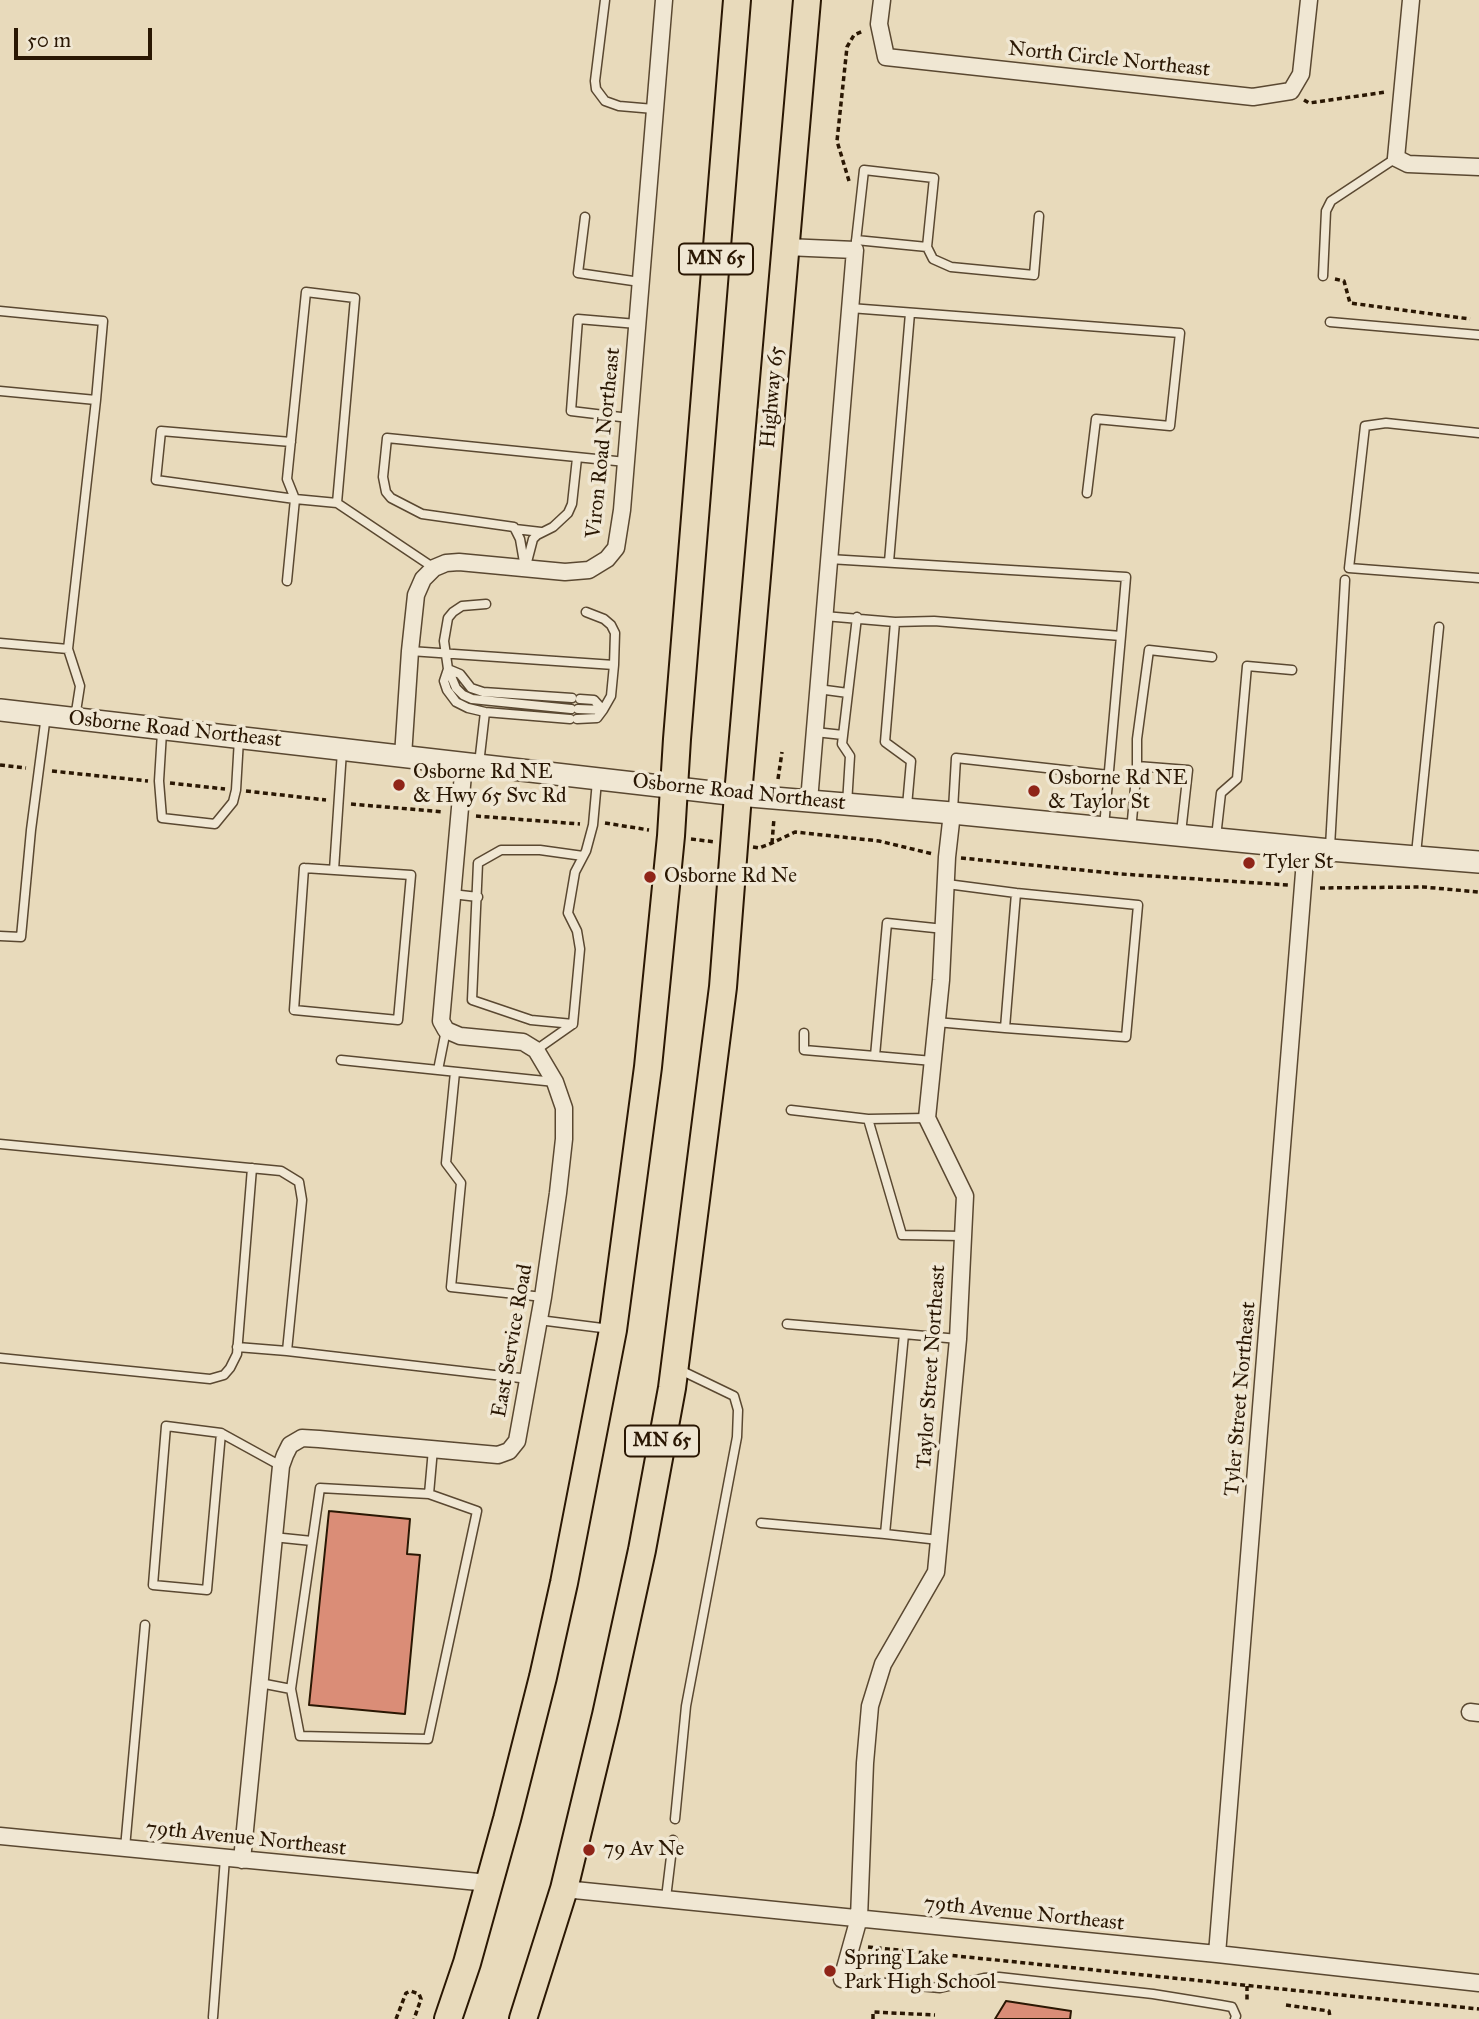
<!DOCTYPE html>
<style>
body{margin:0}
#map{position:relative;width:1479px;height:2019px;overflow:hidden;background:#e8dabb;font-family:"IM FELL Great Primer",serif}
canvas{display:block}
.scale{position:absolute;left:14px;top:28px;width:138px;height:32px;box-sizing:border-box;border:4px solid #2a1703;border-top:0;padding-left:9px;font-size:21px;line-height:24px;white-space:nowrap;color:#2a1703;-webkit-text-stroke:5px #f0e7d3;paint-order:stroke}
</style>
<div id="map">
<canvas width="1479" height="2019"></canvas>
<div class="scale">50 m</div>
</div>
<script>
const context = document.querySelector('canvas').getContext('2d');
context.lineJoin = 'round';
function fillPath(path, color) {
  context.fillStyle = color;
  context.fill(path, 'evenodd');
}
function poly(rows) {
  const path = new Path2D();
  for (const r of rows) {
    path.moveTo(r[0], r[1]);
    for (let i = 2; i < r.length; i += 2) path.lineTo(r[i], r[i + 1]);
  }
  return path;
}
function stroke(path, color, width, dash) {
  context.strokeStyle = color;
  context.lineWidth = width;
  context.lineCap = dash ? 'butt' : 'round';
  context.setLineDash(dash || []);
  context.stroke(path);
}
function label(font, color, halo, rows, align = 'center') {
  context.font = font + ' "IM FELL Great Primer",serif';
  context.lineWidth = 7;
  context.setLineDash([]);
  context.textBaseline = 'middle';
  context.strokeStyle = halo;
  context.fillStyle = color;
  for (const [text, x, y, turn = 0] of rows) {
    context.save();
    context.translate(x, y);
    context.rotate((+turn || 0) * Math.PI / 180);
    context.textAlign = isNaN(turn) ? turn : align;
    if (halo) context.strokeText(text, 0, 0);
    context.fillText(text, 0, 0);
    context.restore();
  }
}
const building = poly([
 [329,1511,410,1519,407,1554,420,1555,405,1714,309,1705,329,1511],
 [1006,2001,1071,2011,1070,2019,995,2019,1006,2001]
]);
fillPath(building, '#da8d77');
stroke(building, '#2a1703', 2);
const service = poly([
 [605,0,595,81,596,89,605,101,619,106,654,109],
 [585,217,578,273,640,282],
 [927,247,933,259,951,267,1034,275,1039,216],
 [855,250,864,170,934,178,927,247,856,240],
 [1323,276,1326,211,1331,201,1396,158],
 [850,308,1180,333,1170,426,1096,419,1087,493],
 [0,311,103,321,96,400,68,649,80,686,75,718],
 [1330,322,1479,335],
 [0,391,96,400],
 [629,418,571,411,578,319,637,324],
 [1479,433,1386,423,1365,426,1349,568,1479,578],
 [291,442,161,431,156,480,295,499,337,503,434,568],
 [515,529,541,532],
 [829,559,1126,577,1121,636],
 [527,562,533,539,537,535,553,527,568,513,572,504,577,458],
 [889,562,910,313],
 [525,568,520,539,514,527,422,514,391,498,386,492,383,477,387,438,626,462],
 [287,581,295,499,287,479,306,292,355,298,337,503],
 [486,604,462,606,453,612,448,618,444,641,448,669,456,688,463,695,472,699,571,709],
 [824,616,895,622,934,621,1121,636,1104,827],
 [895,622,885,742,911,761,907,806],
 [0,643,68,649],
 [410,651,614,665],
 [448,669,444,681,447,690,456,702,468,708,485,712,570,719],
 [448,669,460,674,471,688,483,692,572,698],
 [818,689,848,693],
 [578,709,603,710,611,696,614,665,615,633,611,625,604,619,586,612],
 [577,719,597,718,603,710,594,700,580,699],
 [162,732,159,781,162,818,215,824,233,802,236,790,239,739],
 [815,732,843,735],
 [479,764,485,712],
 [1137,766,1137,739,1149,650,1212,657],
 [847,804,850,756,842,744,857,617],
 [953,810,956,758,1109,775],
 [1131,831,1137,766,1188,770,1181,833],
 [1216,837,1221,793,1237,779,1247,666,1292,670],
 [1330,847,1345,580],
 [1416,854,1439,627],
 [304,868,411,875,398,1020,294,1010,304,868],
 [334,870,342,751],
 [452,894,478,897],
 [0,936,21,937,31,830,46,715],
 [936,1022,1005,1028,1016,893,947,884],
 [573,1024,531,1020,472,1000,478,863,501,850,540,850,583,856],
 [1005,1028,1126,1037,1138,905,1016,893],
 [446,1030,438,1070,555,1082],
 [804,1033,804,1050,875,1056],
 [536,1050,573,1024,580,949,577,931,568,913,575,872,586,851,593,825,597,781],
 [341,1060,438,1070],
 [933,1061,875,1056,887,923,944,929],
 [455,1072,446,1163,461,1183,451,1287,543,1297],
 [791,1110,868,1119],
 [927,1118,868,1119,902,1235,963,1236],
 [0,1144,281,1171,299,1182,302,1200,287,1351,529,1379],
 [539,1320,610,1329],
 [787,1324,904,1334],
 [237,1347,287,1351],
 [0,1358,210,1379,224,1375,230,1368,237,1354,252,1168],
 [221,1433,207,1590,153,1585,166,1426,221,1433,281,1466],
 [429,1494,320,1488,291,1689,300,1736,428,1739,477,1511,429,1494,433,1449],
 [761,1523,885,1534],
 [273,1537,312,1541],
 [939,1540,885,1534,904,1334,958,1339],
 [260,1683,291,1689],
 [675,1819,686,1706,737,1437,738,1410,734,1396,678,1369],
 [125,1848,145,1625],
 [666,1898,673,1840],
 [842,1979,940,1988,984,1978,999,1977,1153,1994,1221,2005,1232,2007,1236,2016,1235,2019],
 [213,2017,225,1858]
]);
const minor = poly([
 [882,0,879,24,886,57,1253,97,1291,91,1301,74,1309,0],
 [1411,0,1396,158,1408,164,1479,167],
 [786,247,855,250,809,801],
 [403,756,410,651,416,595,423,579,434,568,446,563,459,562,565,572,589,570,607,559,616,548,622,510,664,0],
 [1470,1712,1479,1713],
 [0,1836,489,1883],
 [242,1860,281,1466,285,1455,290,1445,302,1438,319,1439,498,1455,509,1451,517,1441,543,1297,558,1193,564,1139,564,1108,555,1082,536,1050,523,1042,460,1036,446,1030,441,1021,464,763],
 [564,1889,1217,1954,1479,1983],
 [1217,1954,1306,848],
 [842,1979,859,1918,865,1763,870,1706,883,1664,936,1572,958,1339,965,1196,927,1118,941,980,947,857,952,813]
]);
const tertiary = poly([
 [0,710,738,795,952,813,1330,850,1479,862]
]);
const trunk = poly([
 [448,2019,467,1963,507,1819,543,1677,564,1583,613,1330,648,1067,671,836,677,739,737,0],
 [523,2019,564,1889,606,1715,642,1550,672,1388,723,987,738,795,807,0]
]);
stroke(service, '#5a4831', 11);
stroke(minor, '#5a4831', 19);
stroke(tertiary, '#5a4831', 24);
stroke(trunk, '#2a1703', 30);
stroke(poly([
 [1304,100,1309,103,1386,92],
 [849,181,837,141,847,47,854,35,863,31],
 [1335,279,1344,281,1350,303,1470,319],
 [0,765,26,768],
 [52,771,148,781],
 [778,779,782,752],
 [170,783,225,789],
 [246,791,326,800],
 [351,804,444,812],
 [476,816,580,824],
 [605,823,649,830],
 [691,839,715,842],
 [772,843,774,818],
 [753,847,759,848,772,843,795,832,879,841,933,854],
 [961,858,1121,874,1288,885],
 [1320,888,1423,887,1479,892],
 [868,1947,1479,2009],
 [1247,1986,1247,2002],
 [1286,2005,1329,2011,1330,2017],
 [396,2019,406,1993,411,1991,419,1994,421,1999,414,2019],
 [873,2019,873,2012,935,2015]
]), '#2a1703', 3.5, [5, 3.5]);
stroke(service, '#f0e7d3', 8);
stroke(minor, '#f0e7d3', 16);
stroke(tertiary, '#f0e7d3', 21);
stroke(trunk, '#e8dabb', 26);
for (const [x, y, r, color] of [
 [399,785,7,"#8f2418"],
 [1034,791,7,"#8f2418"],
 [1249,863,7,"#8f2418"],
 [650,877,7,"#8f2418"],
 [589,1850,7,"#8f2418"],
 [830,1971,7,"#8f2418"]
]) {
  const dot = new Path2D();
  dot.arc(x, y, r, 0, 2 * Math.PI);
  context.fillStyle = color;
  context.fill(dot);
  stroke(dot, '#f0e7d3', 2.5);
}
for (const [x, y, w] of [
 [716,259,74],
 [662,1441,74]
]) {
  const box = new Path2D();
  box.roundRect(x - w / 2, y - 15.5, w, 31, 5);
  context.fillStyle = '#f0e7d3';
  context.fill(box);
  stroke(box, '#2a1703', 2);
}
label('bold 19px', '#2a1703', null, [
 ["MN 65",716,259],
 ["MN 65",662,1441]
]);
label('21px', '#2a1703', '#f0e7d3', [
 ["North Circle Northeast",1109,60,6],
 ["Highway 65",773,397,-85],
 ["Viron Road Northeast",604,443,-84],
 ["Osborne Road Northeast",175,730,6],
 ["Osborne Road Northeast",739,793,6],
 ["East Service Road",513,1341,-80],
 ["Taylor Street Northeast",932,1367,-86],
 ["Tyler Street Northeast",1241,1399,-85],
 ["79th Avenue Northeast",246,1839,6],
 ["79th Avenue Northeast",1024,1914,6]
]);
label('21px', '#2a1703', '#f0e7d3', [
 ["Osborne Rd NE",413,773],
 ["& Hwy 65 Svc Rd",413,797],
 ["Osborne Rd NE",1048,779],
 ["& Taylor St",1048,803],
 ["Tyler St",1263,863],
 ["Osborne Rd Ne",664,877],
 ["79 Av Ne",603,1850],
 ["Spring Lake",844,1959],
 ["Park High School",844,1983]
], 'left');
</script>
